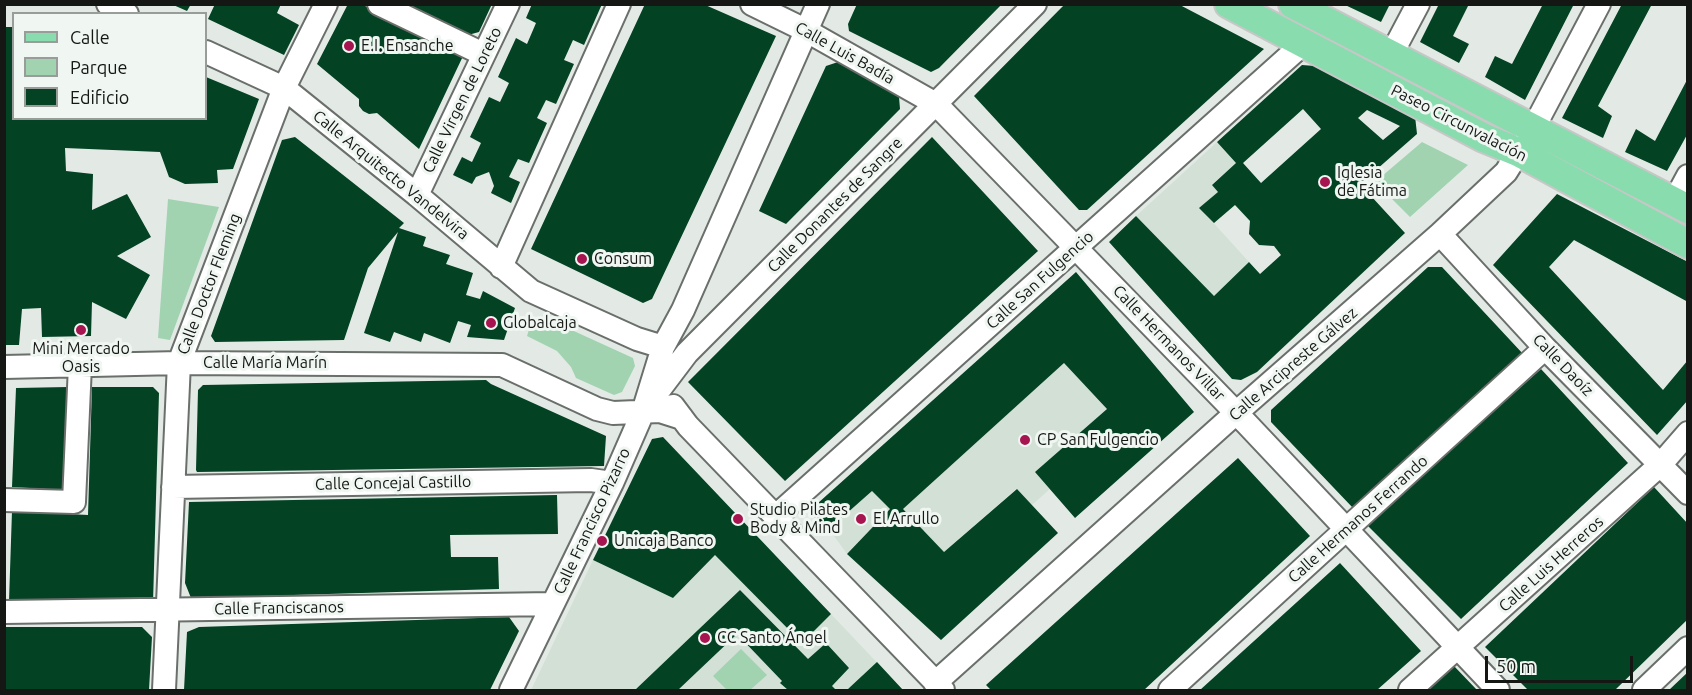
<!DOCTYPE html>
<meta charset="utf-8">
<style>
body{margin:0}
#map{position:relative;width:1692px;height:695px;overflow:hidden;background:#e3eae5;font-family:Ubuntu,sans-serif}
canvas{display:block}
.frame{position:absolute;inset:0;border:6px solid #151715;pointer-events:none}
.legend{position:absolute;left:12px;top:12px;width:195px;height:108px;box-sizing:border-box;background:#f0f7f2;border:2px solid #989d9a;margin:0;padding:8px 10px;list-style:none;font-size:18px;color:#151715}
.legend li{display:flex;align-items:center;gap:12px;height:30px}
.legend b{width:30px;border:2px solid #989d9a}
.scale{position:absolute;left:1485px;top:656px;width:148px;height:27px;box-sizing:border-box;border:3px solid #151715;border-top:0;padding-left:8px;font-size:18px;line-height:21px;white-space:nowrap;color:#151715;-webkit-text-stroke:4px #f0f7f2;paint-order:stroke}
</style>
<div id="map">
<canvas width="1692" height="695"></canvas>
<div class="frame"></div>
<ul class="legend">
<li><b style="height:8px;background:#89dcae"></b>Calle</li>
<li><b style="height:16px;background:#a1d3b1"></b>Parque</li>
<li><b style="height:16px;background:#034222"></b>Edificio</li>
</ul>
<div class="scale">50 m</div>
</div>
<script>
const context = document.querySelector('canvas').getContext('2d');
context.lineJoin = 'round';
function fillPath(path, color) {
  context.fillStyle = color;
  context.fill(path, 'evenodd');
}
function poly(rows) {
  const path = new Path2D();
  for (const r of rows) {
    path.moveTo(r[0], r[1]);
    for (let i = 2; i < r.length; i += 2) path.lineTo(r[i], r[i + 1]);
  }
  return path;
}
function stroke(path, color, width, dash) {
  context.strokeStyle = color;
  context.lineWidth = width;
  context.lineCap = dash ? 'butt' : 'round';
  context.setLineDash(dash || []);
  context.stroke(path);
}
function label(font, color, halo, rows, align = 'center') {
  context.font = font + ' Ubuntu,sans-serif';
  context.lineWidth = 6;
  context.setLineDash([]);
  context.textBaseline = 'middle';
  context.strokeStyle = halo;
  context.fillStyle = color;
  for (const [text, x, y, turn = 0] of rows) {
    context.save();
    context.translate(x, y);
    context.rotate((+turn || 0) * Math.PI / 180);
    context.textAlign = isNaN(turn) ? turn : align;
    if (halo) context.strokeText(text, 0, 0);
    context.fillText(text, 0, 0);
    context.restore();
  }
}
fillPath(poly([
 [1217,142,1236,163,1212,184,1218,192,1200,208,1249,262,1214,296,1136,216],
 [1064,363,1107,409,1036,472,1051,488,1032,505,1016,489,944,552,903,509],
 [872,491,890,509,847,554,829,529],
 [760,539,903,690,531,690,593,560,673,598,724,546,743,555]
]), '#d2e0d6');
fillPath(poly([
 [1257,5,1264,5,1486,119,1484,122],
 [1422,142,1468,165,1410,217,1375,182],
 [1562,159,1687,225,1687,229,1560,162],
 [168,199,219,207,170,340,158,338],
 [541,316,633,358,635,366,622,392,614,395,576,378,571,367,557,351,527,336,532,320],
 [741,649,767,675,750,690,727,690,713,676]
]), '#a1d3b1');
fillPath(poly([
 [171,4,191,4,187,11],
 [215,4,281,4,277,13,299,25,284,55,208,19],
 [348,4,361,4,464,54,419,149,377,113,369,114,363,111,359,106,359,99,317,64],
 [406,4,492,4,479,32,468,35],
 [532,4,602,4,584,45,573,40,564,60,574,64,556,104,546,100,537,118,547,123,529,163,518,159,509,177,520,182,511,203,491,193,494,186,489,172,476,177,472,184,453,175,462,157,472,162,481,143,470,137,489,97,500,102,509,83,498,77,516,38,527,44,536,23,526,18],
 [645,4,703,4,776,36,652,299,643,303,531,249],
 [857,4,1002,4,939,68,931,72,849,31,848,24],
 [1065,4,1178,4,1264,49,1087,210,1079,210,974,96],
 [1343,4,1390,4,1381,22],
 [1439,4,1469,4,1453,36,1469,44,1459,63,1420,42],
 [1543,4,1574,4,1525,100,1485,77,1495,56,1512,64],
 [1622,4,1652,4,1598,106,1612,116,1603,138,1562,118],
 [4,27,14,27,14,118,206,118,206,77,259,99,233,169,217,170,218,183,185,184,169,177,160,152,65,148,66,171,93,174,92,210,127,194,151,237,117,256,150,275,126,319,92,302,91,336,42,337,41,308,22,309,19,345,4,345],
 [838,62,899,97,900,109,786,224,759,211,826,66],
 [1302,65,1315,66,1415,116,1417,134,1360,184,1405,233,1257,372,1241,380,1232,379,1109,242,1136,216,1214,296,1249,262,1260,274,1281,255,1274,246,1259,245,1249,234,1250,221,1235,205,1214,223,1199,208,1218,192,1212,185,1236,163,1217,142],
 [1303,109,1321,129,1261,183,1243,163],
 [1367,110,1400,126,1383,140,1358,118],
 [1688,78,1688,133,1667,171,1625,152,1636,129,1655,141],
 [295,137,404,223,399,228,426,237,423,246,450,255,446,264,473,273,466,295,480,299,483,291,515,308,504,340,467,337,471,325,458,321,450,343,424,333,421,342,394,332,390,342,364,333,398,232,368,268,344,340,215,342,211,336,282,140],
 [932,137,1038,251,785,481,688,382],
 [1557,194,1688,262,1688,302,1574,240,1549,267,1663,390,1688,360,1688,400,1657,435,1493,265],
 [1428,267,1442,267,1524,355,1353,508,1271,422,1271,410],
 [1076,272,1194,412,1075,518,1035,472,1107,409,1064,363,903,509,944,552,1017,489,1058,533,941,640,847,554,890,509,872,491,829,529,808,512],
 [1541,369,1628,463,1461,619,1367,525],
 [486,380,491,384,606,436,604,466,197,472,196,470,198,390,203,385],
 [68,387,64,490,12,487,16,388],
 [92,387,153,387,159,393,153,603,9,601,12,511,88,515],
 [663,437,831,614,802,643,715,555,673,598,593,560,652,439],
 [1238,458,1310,536,1144,690,991,690,986,685],
 [1654,487,1688,524,1688,619,1615,690,1528,690,1485,647],
 [557,495,558,534,450,535,451,557,498,557,499,589,191,598,185,583,189,502],
 [1340,563,1421,651,1377,690,1200,690],
 [740,590,808,659,826,643,849,668,832,686,836,690,788,690,780,683,782,681,737,634,678,690,635,690],
 [509,617,519,631,490,690,184,690,187,632,199,627],
 [4,627,142,627,152,637,149,690,4,690],
 [877,662,903,690,850,690,848,689],
 [1454,666,1477,690,1427,690],
 [1688,672,1688,690,1669,690]
]), '#034222');
const minor = poly([
 [108,4,127,14],
 [379,4,483,54],
 [752,4,805,30,936,104,1247,424,1498,690],
 [206,52,284,88,417,195,531,291,637,339,663,347],
 [1391,55,1418,4],
 [417,195,508,4],
 [1674,202,1688,176],
 [1440,234,1545,348,1688,493],
 [501,267,619,4],
 [4,367,179,363,502,365,597,409,613,413,660,411,682,418],
 [656,394,687,353,1035,4],
 [673,406,688,426,943,690],
 [173,487,591,480,612,483],
 [4,500,74,502,80,365],
 [775,517,1304,43],
 [4,612,553,604],
 [935,683,1236,413,1440,234,1506,172,1533,129,1599,4],
 [164,690,179,363,284,88,326,4],
 [511,690,612,483,643,412,663,347,683,310,818,4],
 [1170,690,1545,348],
 [1410,690,1661,464,1688,433],
 [1644,690,1688,648]
]);
const major = poly([
 [1229,4,1484,138,1518,152,1688,244],
 [1293,4,1688,209]
]);
stroke(minor, '#6a6f6b', 26);
stroke(major, '#c7c7c7', 32);
stroke(minor, '#fff', 22);
stroke(major, '#89dcae', 28);
for (const [x, y, r, color] of [
 [349,46,6,"#a71550"],
 [1325,182,6,"#a71550"],
 [582,259,6,"#a71550"],
 [491,323,6,"#a71550"],
 [81,330,6,"#a71550"],
 [1025,440,6,"#a71550"],
 [738,519,6,"#a71550"],
 [861,519,6,"#a71550"],
 [602,541,6,"#a71550"],
 [705,638,6,"#a71550"]
]) {
  const dot = new Path2D();
  dot.arc(x, y, r, 0, 2 * Math.PI);
  context.fillStyle = color;
  context.fill(dot);
  stroke(dot, '#f0f7f2', 2);
}
label('16px', '#151715', '#f0f7f2', [
 ["E.I. Ensanche",361,46],
 ["Iglesia",1337,173],
 ["de Fátima",1337,191],
 ["Consum",594,259],
 ["Globalcaja",503,323],
 ["Mini Mercado",81,349,"center"],
 ["Oasis",81,367,"center"],
 ["CP San Fulgencio",1037,440],
 ["Studio Pilates",750,510],
 ["Body & Mind",750,528],
 ["El Arrullo",873,519],
 ["Unicaja Banco",614,541],
 ["CC Santo Ángel",717,638]
], 'left');
label('16px', '#151715', '#f0f7f2', [
 ["Calle Luis Badía",845,53,29],
 ["Calle Virgen de Loreto",462,100,-64],
 ["Paseo Circunvalación",1459,123,27],
 ["Calle Arquitecto Vandelvira",391,175,39],
 ["Calle Donantes de Sangre",835,205,-45],
 ["Calle San Fulgencio",1040,280,-42],
 ["Calle Doctor Fleming",209,284,-69],
 ["Calle Hermanos Villar",1169,343,46],
 ["Calle María Marín",265,363],
 ["Calle Arcipreste Gálvez",1293,364,-41],
 ["Calle Daoíz",1563,365,46],
 ["Calle Concejal Castillo",393,483,-1],
 ["Calle Hermanos Ferrando",1358,519,-42],
 ["Calle Francisco Pizarro",592,521,-65],
 ["Calle Luis Herreros",1551,564,-42],
 ["Calle Franciscanos",279,608,-1]
]);
</script>
